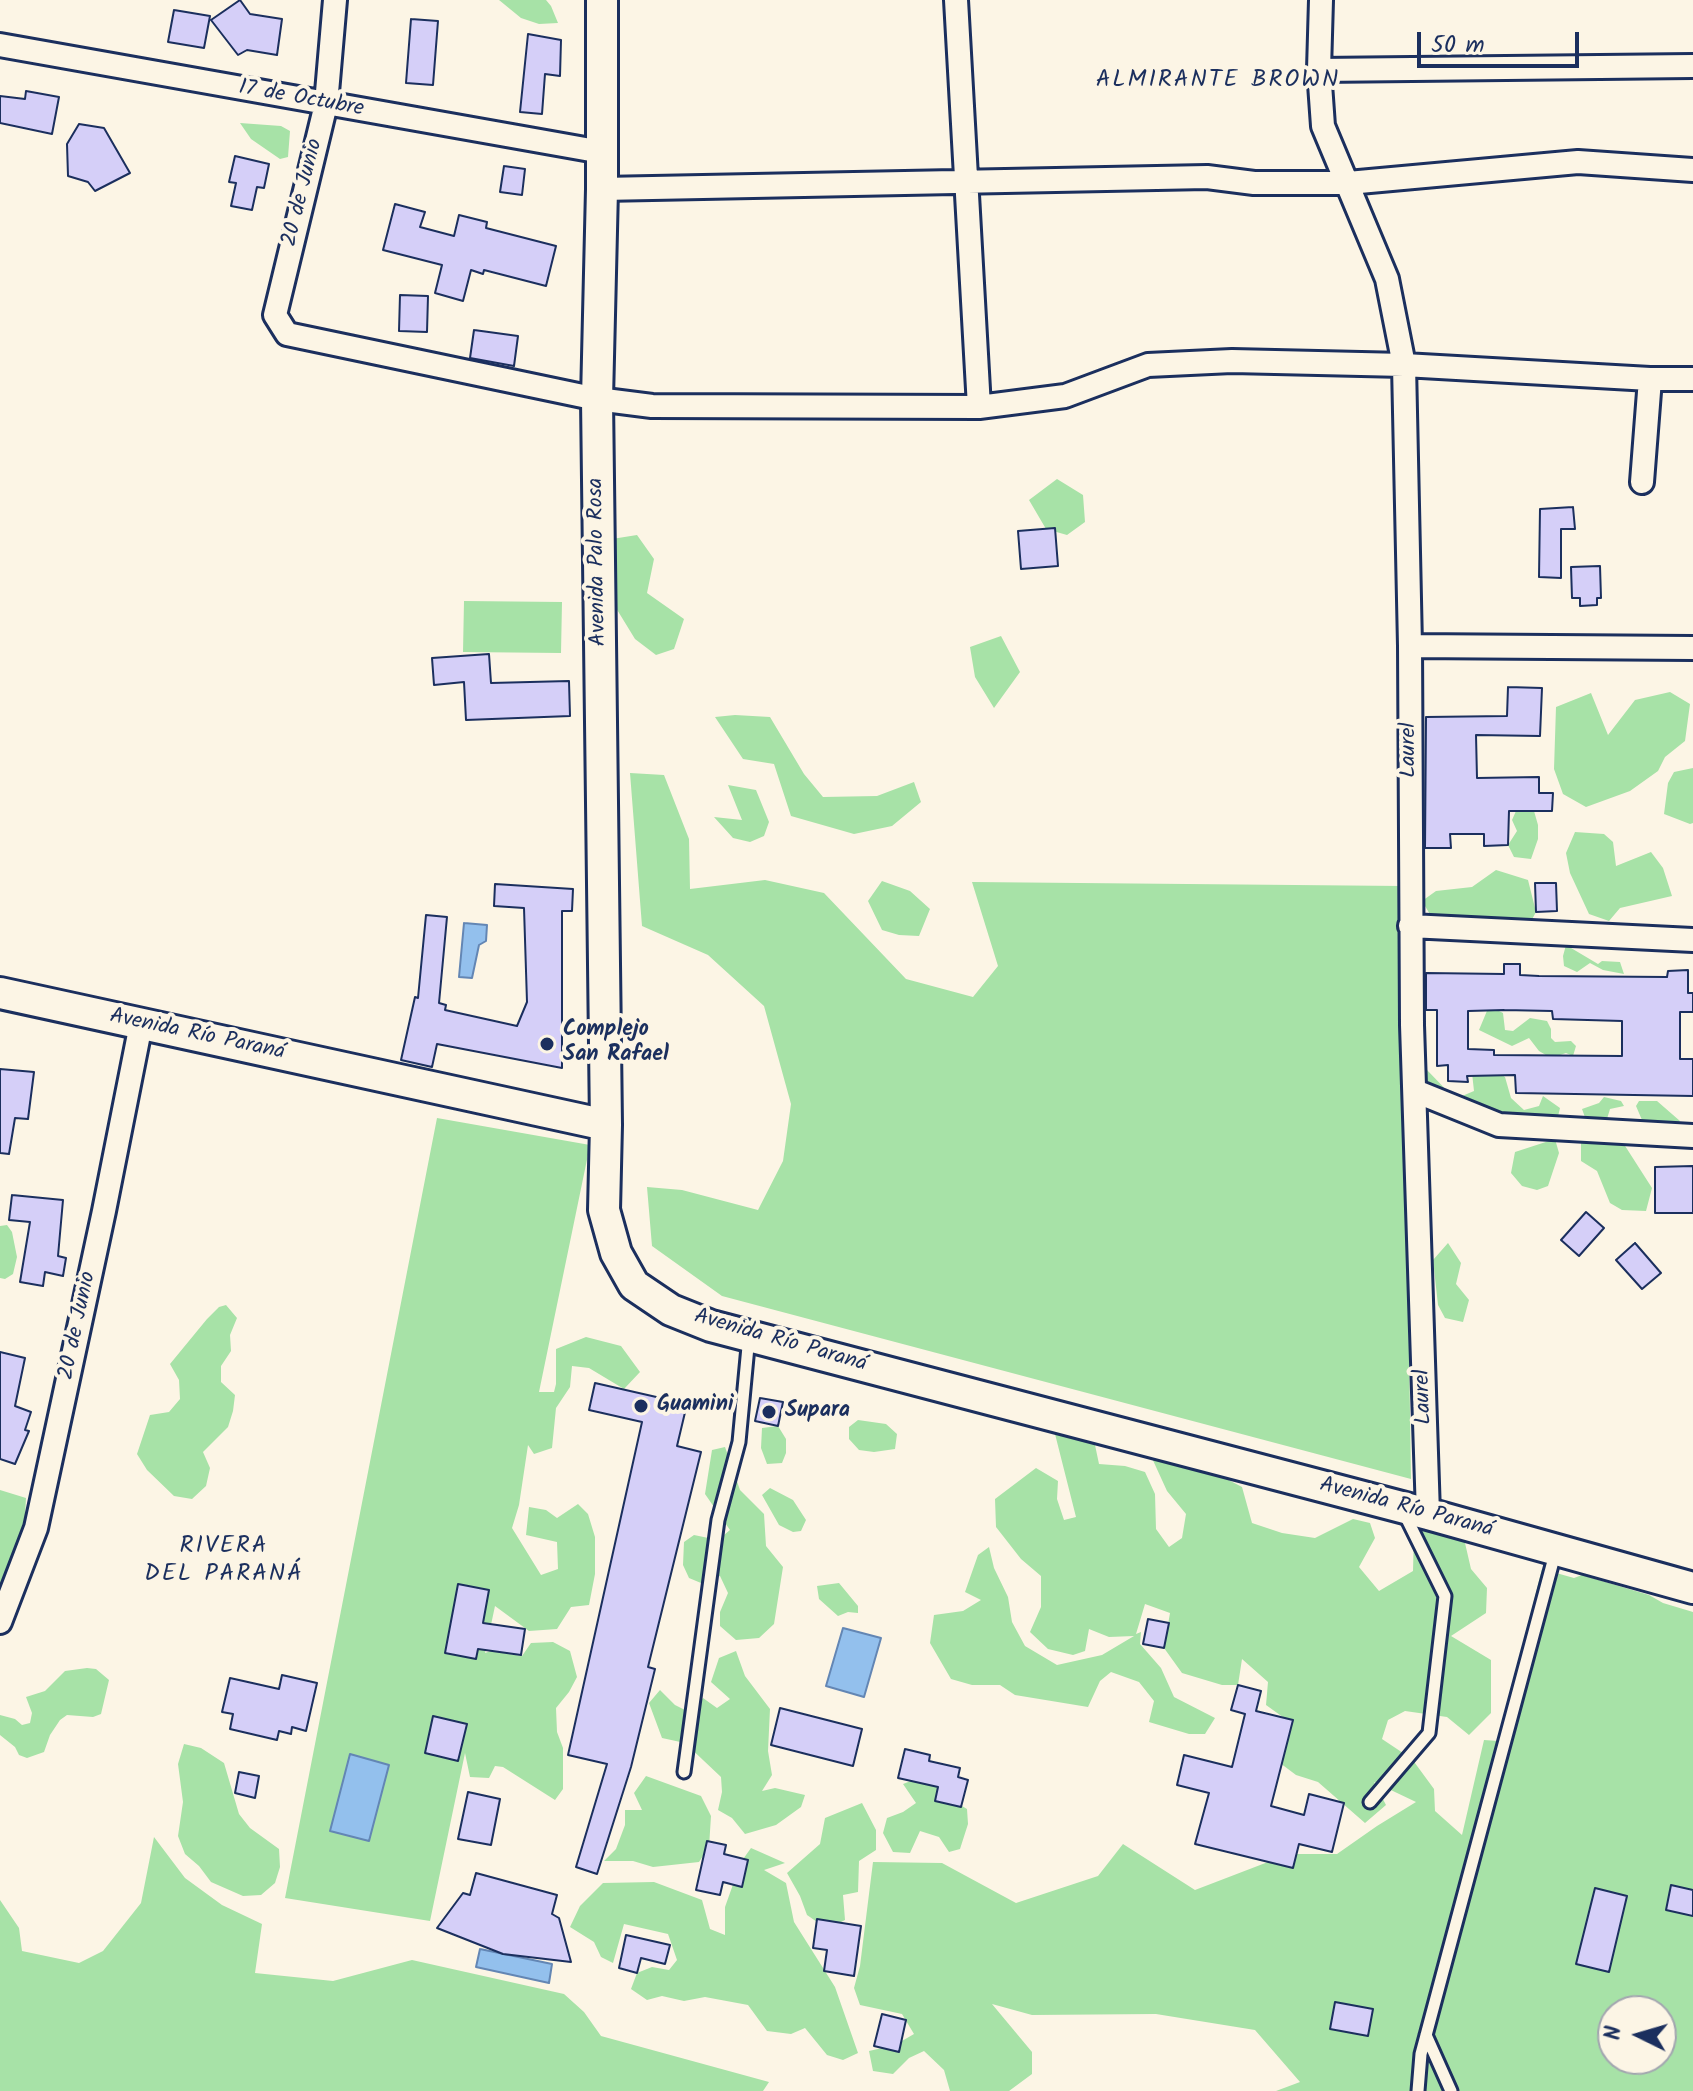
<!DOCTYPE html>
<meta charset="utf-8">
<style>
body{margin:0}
#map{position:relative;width:1693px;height:2091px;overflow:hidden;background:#fcf5e5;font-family:Kalam,sans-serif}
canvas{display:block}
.north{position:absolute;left:1597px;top:1995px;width:80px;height:80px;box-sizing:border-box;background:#fcf5e5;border:2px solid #a2a6af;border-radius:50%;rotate:275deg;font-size:22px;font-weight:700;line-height:32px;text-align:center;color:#1b2f5e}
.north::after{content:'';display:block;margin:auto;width:28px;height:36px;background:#1b2f5e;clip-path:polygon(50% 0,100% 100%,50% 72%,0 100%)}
.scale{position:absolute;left:1417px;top:32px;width:162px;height:36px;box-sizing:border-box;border:4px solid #1b2f5e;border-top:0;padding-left:10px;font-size:24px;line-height:28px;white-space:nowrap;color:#1b2f5e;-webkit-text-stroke:6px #fcf5e5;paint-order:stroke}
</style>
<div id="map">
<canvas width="1693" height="2091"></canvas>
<div class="north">N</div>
<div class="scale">50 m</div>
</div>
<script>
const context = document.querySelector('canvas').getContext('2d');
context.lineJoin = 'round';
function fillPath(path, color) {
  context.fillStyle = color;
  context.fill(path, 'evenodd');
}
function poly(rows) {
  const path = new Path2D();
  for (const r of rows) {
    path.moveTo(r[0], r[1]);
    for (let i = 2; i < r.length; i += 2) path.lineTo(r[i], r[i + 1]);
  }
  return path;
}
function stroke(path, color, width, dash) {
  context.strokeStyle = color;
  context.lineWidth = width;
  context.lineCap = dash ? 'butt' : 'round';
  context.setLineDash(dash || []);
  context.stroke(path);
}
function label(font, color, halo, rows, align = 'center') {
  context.font = font + ' Kalam,sans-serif';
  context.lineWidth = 8;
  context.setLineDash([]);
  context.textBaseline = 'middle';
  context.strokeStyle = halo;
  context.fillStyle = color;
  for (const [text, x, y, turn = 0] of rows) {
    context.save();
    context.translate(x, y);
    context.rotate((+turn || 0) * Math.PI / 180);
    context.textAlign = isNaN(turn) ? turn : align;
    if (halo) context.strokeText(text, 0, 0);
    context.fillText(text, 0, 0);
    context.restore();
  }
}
fillPath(poly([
 [499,0,546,0,551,6,558,23,539,24,521,18],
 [240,123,281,126,290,131,288,157,280,159,251,139],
 [1057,479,1083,495,1085,522,1067,535,1046,529,1029,500],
 [637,535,654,559,647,593,684,619,674,649,656,655,635,639,616,608,612,539],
 [464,601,562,602,561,653,463,652],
 [1001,636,1020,672,994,708,975,677,970,647],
 [1670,692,1690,704,1685,741,1665,757,1658,771,1630,791,1586,807,1563,794,1554,769,1556,707,1591,693,1608,735,1635,700],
 [735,715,770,717,804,774,823,797,877,796,914,782,921,802,892,826,854,834,791,816,774,764,743,759,715,717],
 [1693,768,1693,823,1690,824,1664,814,1668,783,1674,772],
 [630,773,664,775,689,839,690,889,765,880,824,893,906,979,973,997,998,966,972,882,1402,886,1411,1479,722,1296,652,1246,647,1187,682,1190,758,1210,783,1161,791,1104,764,1006,708,955,642,926],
 [728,785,756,790,769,822,764,836,750,842,733,838,714,817,742,820],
 [1516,811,1534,811,1538,825,1538,839,1531,859,1514,857,1508,845,1517,831,1512,820],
 [1575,832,1604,834,1613,842,1616,866,1651,852,1663,868,1672,896,1620,908,1609,921,1589,914,1570,873,1566,853],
 [1496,870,1528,880,1536,912,1529,925,1434,921,1422,901,1436,891,1472,887],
 [882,881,910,891,930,909,919,936,899,935,882,930,868,901],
 [1566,945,1598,964,1602,961,1620,962,1624,974,1603,970,1590,963,1577,972,1564,966,1563,956],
 [1489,1006,1503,1013,1505,1030,1513,1031,1530,1018,1547,1021,1551,1029,1551,1038,1555,1042,1571,1041,1576,1046,1573,1056,1566,1053,1551,1058,1539,1051,1529,1038,1512,1046,1479,1030],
 [1491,1067,1505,1077,1511,1098,1524,1110,1539,1106,1543,1096,1560,1108,1554,1133,1423,1089,1427,1070,1455,1099,1474,1091,1472,1073],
 [1604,1097,1621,1101,1624,1106,1610,1109,1603,1132,1620,1138,1652,1188,1646,1211,1622,1210,1610,1203,1597,1171,1581,1161,1581,1139,1590,1131,1582,1109,1599,1103],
 [1639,1101,1657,1101,1680,1121,1669,1135,1645,1127,1636,1106],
 [437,1118,590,1145,539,1392,554,1392,556,1384,556,1349,586,1337,621,1346,640,1372,624,1389,589,1368,572,1366,570,1387,556,1408,552,1448,534,1454,528,1445,519,1505,512,1528,541,1575,558,1569,557,1542,526,1535,529,1507,546,1510,557,1518,578,1504,588,1514,595,1537,595,1574,589,1605,571,1607,557,1629,529,1631,495,1606,485,1653,491,1651,522,1656,531,1643,553,1642,570,1651,577,1677,569,1692,556,1708,557,1732,563,1748,563,1789,555,1800,503,1767,495,1766,489,1778,470,1777,465,1753,430,1921,285,1898],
 [1555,1139,1559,1153,1548,1186,1537,1190,1522,1186,1511,1173,1515,1152],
 [7,1225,12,1232,17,1257,13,1274,5,1279,0,1278,0,1226],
 [1448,1243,1461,1263,1456,1284,1469,1300,1463,1322,1445,1318,1438,1305,1433,1260],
 [226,1305,237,1318,230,1335,231,1351,221,1366,221,1382,235,1395,233,1411,228,1427,203,1452,210,1468,206,1486,192,1499,174,1496,147,1470,137,1454,150,1415,169,1412,180,1399,179,1380,170,1364,207,1319,219,1307],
 [858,1420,886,1424,897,1434,895,1449,874,1452,859,1450,849,1439,849,1427],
 [1079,1422,1091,1426,1099,1464,1125,1466,1145,1472,1155,1494,1156,1529,1169,1547,1182,1538,1186,1514,1167,1491,1151,1456,1198,1464,1242,1487,1252,1523,1282,1533,1315,1538,1353,1519,1370,1523,1375,1538,1359,1567,1379,1591,1413,1571,1414,1533,1445,1525,1465,1543,1471,1569,1487,1588,1486,1613,1451,1636,1491,1660,1491,1713,1469,1735,1447,1717,1405,1711,1388,1720,1382,1739,1412,1759,1434,1789,1435,1811,1462,1835,1484,1740,1498,1741,1542,1569,1574,1578,1582,1575,1649,1595,1663,1603,1693,1612,1693,2091,1276,2091,1300,2082,1255,2030,1156,2014,1032,2015,992,2004,1032,2052,1032,2074,1009,2091,950,2091,944,2070,924,2051,909,2058,893,2074,873,2071,869,2051,895,2045,914,2034,902,2014,860,2005,854,1988,860,1966,873,1862,942,1863,1016,1903,1098,1876,1123,1844,1195,1890,1268,1862,1292,1868,1296,1854,1337,1854,1377,1826,1416,1802,1374,1782,1386,1805,1365,1823,1318,1782,1296,1775,1276,1760,1287,1720,1266,1705,1268,1682,1242,1659,1238,1685,1222,1685,1182,1673,1164,1648,1170,1613,1145,1604,1136,1634,1141,1632,1140,1644,1161,1668,1174,1697,1215,1718,1205,1734,1189,1734,1149,1722,1154,1701,1139,1682,1111,1672,1100,1681,1088,1707,1015,1695,1000,1685,972,1685,951,1679,930,1643,934,1615,963,1611,981,1600,965,1592,978,1555,989,1547,994,1568,1008,1597,1012,1622,1025,1646,1057,1665,1102,1655,1134,1636,1109,1637,1089,1629,1085,1651,1073,1655,1048,1649,1030,1632,1041,1607,1041,1576,1021,1559,996,1527,995,1499,1036,1468,1058,1481,1057,1499,1064,1520,1076,1517,1055,1434],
 [1613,2011,1661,2011,1661,2059,1613,2059],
 [778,1426,786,1439,786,1453,782,1463,767,1464,761,1448,762,1428],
 [725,1447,740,1490,764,1514,766,1546,783,1567,774,1624,759,1638,736,1640,720,1626,720,1612,728,1593,720,1576,701,1583,689,1578,683,1565,684,1542,694,1535,718,1540,730,1530,705,1494,712,1450],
 [770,1488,793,1500,806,1520,801,1531,793,1532,779,1525,762,1495],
 [0,1490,26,1498,24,1534,0,1599],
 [839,1583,858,1606,858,1613,848,1612,838,1616,819,1599,817,1586],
 [736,1651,745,1676,770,1709,768,1751,772,1775,762,1791,775,1788,805,1795,801,1807,776,1825,745,1834,732,1818,718,1810,722,1792,721,1777,685,1743,662,1738,649,1703,660,1690,675,1705,691,1713,703,1698,717,1708,730,1699,711,1682,719,1658],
 [87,1668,96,1669,109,1680,101,1714,93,1717,67,1715,60,1720,50,1735,44,1752,27,1758,19,1755,15,1747,0,1735,0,1715,15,1719,22,1725,30,1723,32,1713,26,1697,45,1691,65,1671],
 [184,1744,201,1748,224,1763,239,1814,250,1828,279,1849,280,1867,275,1883,261,1895,243,1896,211,1882,199,1866,185,1854,178,1836,183,1802,178,1764],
 [926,1775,952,1800,967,1809,968,1824,960,1849,949,1852,939,1837,920,1831,910,1853,893,1852,883,1833,887,1818,903,1812,916,1803,903,1784],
 [646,1776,701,1796,711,1816,709,1847,699,1862,653,1867,633,1861,604,1861,616,1849,625,1825,625,1810,642,1810,634,1793],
 [862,1803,876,1830,876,1850,859,1861,858,1892,843,1895,845,1920,831,1927,820,1924,807,1915,800,1896,787,1873,820,1844,825,1818],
 [154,1837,185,1878,222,1905,262,1924,255,1973,333,1981,412,1960,564,1994,584,2012,601,2036,769,2082,763,2091,0,2091,0,1900,19,1928,22,1951,79,1963,103,1951,141,1903],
 [751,1848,785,1863,764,1870,786,1883,794,1922,835,1987,858,2053,843,2060,827,2055,805,2028,791,2034,767,2031,748,2005,705,1997,684,2001,662,1996,647,2000,631,1989,637,1973,652,1967,669,1970,677,1960,668,1934,624,1924,613,1963,601,1957,594,1942,570,1927,580,1906,603,1883,654,1882,702,1900,710,1929,725,1935,725,1907,741,1862]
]), '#a7e2a7');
const water = poly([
 [464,923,487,925,486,941,479,945,472,978,459,977,464,923],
 [843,1628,881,1638,864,1697,826,1686,843,1628],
 [350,1754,389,1765,369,1841,330,1831,350,1754],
 [480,1949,552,1964,549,1983,476,1967,480,1949]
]);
fillPath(water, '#93c0ed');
stroke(water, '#6386b4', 2);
const building = poly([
 [240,0,250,14,282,19,277,55,247,50,238,55,211,20,240,0],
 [174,10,210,16,204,48,168,42,174,10],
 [411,19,438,21,433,85,406,83,411,19],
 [528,34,561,40,560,76,545,74,542,114,520,112,528,34],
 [26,91,59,97,52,134,0,123,0,96,25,99,26,91],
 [79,124,104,128,130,173,95,191,88,182,68,176,67,144,79,124],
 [235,156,269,164,264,188,257,187,252,210,231,206,236,183,229,182,235,156],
 [504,166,525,169,522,195,500,192,504,166],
 [395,204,425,212,420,227,454,236,459,215,487,222,486,228,556,246,546,286,484,270,483,274,471,270,463,301,435,293,442,265,383,250,395,204],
 [400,295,428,296,427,332,399,331,400,295],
 [474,330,518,336,514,366,470,358,474,330],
 [1573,507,1575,529,1561,529,1561,578,1539,577,1540,509,1573,507],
 [1055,528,1058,566,1021,569,1018,531,1055,528],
 [1600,566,1601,598,1597,598,1597,605,1580,606,1580,598,1572,598,1571,567,1600,566],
 [489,654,491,683,569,681,570,716,466,720,464,682,434,685,432,658,489,654],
 [1508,687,1542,688,1540,736,1476,735,1477,778,1539,777,1539,793,1553,793,1552,811,1509,811,1508,845,1484,846,1484,834,1450,834,1451,848,1425,848,1426,717,1507,716,1508,687],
 [1535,883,1556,883,1557,911,1536,912,1535,883],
 [495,884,573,889,572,911,562,911,562,1068,437,1044,432,1067,401,1060,415,997,418,998,426,915,447,917,439,1003,446,1005,445,1010,517,1026,527,1002,524,908,494,906,495,884],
 [1504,964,1520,964,1520,975,1539,976,1667,977,1668,971,1688,970,1688,993,1693,993,1693,1012,1680,1012,1680,1059,1693,1059,1693,1096,1516,1093,1515,1075,1467,1076,1468,1082,1448,1081,1448,1065,1437,1066,1437,1010,1426,1010,1426,973,1504,974,1504,964],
 [1504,1010,1552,1011,1553,1019,1622,1021,1622,1056,1494,1055,1494,1050,1468,1049,1468,1011,1504,1010],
 [0,1069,34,1072,28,1119,15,1118,9,1154,0,1153,0,1069],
 [1693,1166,1693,1213,1655,1213,1655,1167,1693,1166],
 [12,1195,63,1200,58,1256,66,1258,63,1276,45,1272,43,1286,20,1282,30,1222,9,1220,12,1195],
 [1586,1212,1604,1228,1579,1256,1561,1240,1586,1212],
 [1635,1243,1661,1273,1642,1289,1616,1260,1635,1243],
 [0,1352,25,1358,15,1406,31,1412,25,1430,29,1431,15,1464,0,1459,0,1352],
 [595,1383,687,1404,677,1446,701,1452,648,1667,655,1669,631,1767,597,1874,576,1867,607,1764,568,1755,642,1422,589,1410,595,1383],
 [760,1398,783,1402,778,1426,755,1421,760,1398],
 [458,1584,489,1590,483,1623,525,1629,521,1655,478,1649,476,1659,445,1653,458,1584],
 [1148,1619,1169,1623,1164,1648,1143,1644,1148,1619],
 [282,1675,317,1683,306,1731,292,1727,291,1734,279,1731,277,1740,230,1729,233,1714,222,1712,230,1678,279,1689,282,1675],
 [1238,1685,1261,1691,1256,1711,1293,1720,1271,1806,1304,1815,1309,1794,1344,1803,1332,1852,1299,1844,1293,1868,1195,1844,1209,1793,1177,1785,1184,1755,1232,1767,1245,1714,1231,1710,1238,1685],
 [780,1708,862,1729,853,1766,771,1745,780,1708],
 [433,1716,467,1724,458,1761,425,1753,433,1716],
 [905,1749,930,1755,929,1761,960,1768,958,1777,968,1780,961,1807,935,1801,938,1787,898,1778,905,1749],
 [239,1772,259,1776,255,1798,235,1793,239,1772],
 [468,1792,500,1799,491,1845,458,1839,468,1792],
 [707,1841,726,1845,724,1854,748,1860,742,1887,723,1882,720,1895,696,1890,707,1841],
 [476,1873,557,1895,552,1914,559,1918,571,1962,503,1954,437,1928,463,1893,470,1895,476,1873],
 [1671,1885,1693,1890,1693,1916,1666,1910,1671,1885],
 [1595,1888,1627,1896,1609,1972,1576,1964,1595,1888],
 [817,1919,861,1926,854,1976,824,1971,827,1950,813,1948,817,1919],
 [626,1935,670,1945,665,1964,641,1958,637,1973,619,1968,626,1935],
 [1335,2002,1373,2009,1368,2036,1330,2029,1335,2002],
 [882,2014,906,2020,899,2052,874,2046,882,2014]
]);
fillPath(building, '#d5cff8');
stroke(building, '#1b2f5e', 2);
const service = poly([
 [684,1772,718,1520,739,1442,749,1336],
 [1370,1802,1429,1733,1445,1596,1403,1511],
 [1426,2035,1451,2091],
 [1418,2091,1421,2054,1556,1550]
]);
const minor = poly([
 [335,0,326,104,275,315,287,334,597,399,652,406,979,407,1065,396,1148,365,1232,361,1404,365,1650,379,1693,379],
 [956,0,979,407],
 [1321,0,1319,70,1323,126,1387,279,1404,365,1410,646,1412,1025,1428,1514],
 [0,45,602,152],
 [1319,70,1693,66],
 [602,189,1207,177,1254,183,1348,183,1578,162,1693,170],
 [1642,482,1650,379],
 [1410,646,1693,648],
 [1410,926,1693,940],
 [1415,1091,1499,1125,1693,1136],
 [0,1622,36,1528,104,1211,141,1024]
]);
const secondary = poly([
 [602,0,602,189,597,399,606,1125,604,1210,616,1253,634,1285,671,1310,711,1326,1428,1514,1693,1588],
 [0,993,606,1125]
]);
stroke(service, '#1b2f5e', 17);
stroke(minor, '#1b2f5e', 28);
stroke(secondary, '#1b2f5e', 36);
stroke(service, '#fcf5e5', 11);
stroke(minor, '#fcf5e5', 22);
stroke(secondary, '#fcf5e5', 30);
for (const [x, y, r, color] of [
 [547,1044,8,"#1b2f5e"],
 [641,1406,8,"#1b2f5e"],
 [769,1412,8,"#1b2f5e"]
]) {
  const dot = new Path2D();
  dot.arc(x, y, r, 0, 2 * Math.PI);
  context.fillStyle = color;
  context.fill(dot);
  stroke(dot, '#fcf5e5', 3);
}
label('22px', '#1b2f5e', '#fcf5e5', [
 ["17 de Octubre",301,100,10],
 ["20 de Junio",304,193,-76],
 ["Avenida Palo Rosa",599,562,-91],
 ["Laurel",1410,750,-90],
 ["Avenida Río Paraná",197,1036,12],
 ["20 de Junio",79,1326,-78],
 ["Avenida Río Paraná",780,1342,16],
 ["Laurel",1425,1397,-92],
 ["Avenida Río Paraná",1406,1509,15]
]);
label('bold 22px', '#1b2f5e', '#fcf5e5', [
 ["Complejo",563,1031],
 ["San Rafael",563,1056],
 ["Guamini",657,1406],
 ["Supara",785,1412]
], 'left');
context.letterSpacing = '2px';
label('24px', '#1b2f5e', '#fcf5e5', [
 ["ALMIRANTE BROWN",1218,82],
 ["RIVERA",224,1548],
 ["DEL PARANÁ",224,1576]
]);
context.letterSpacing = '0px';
</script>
